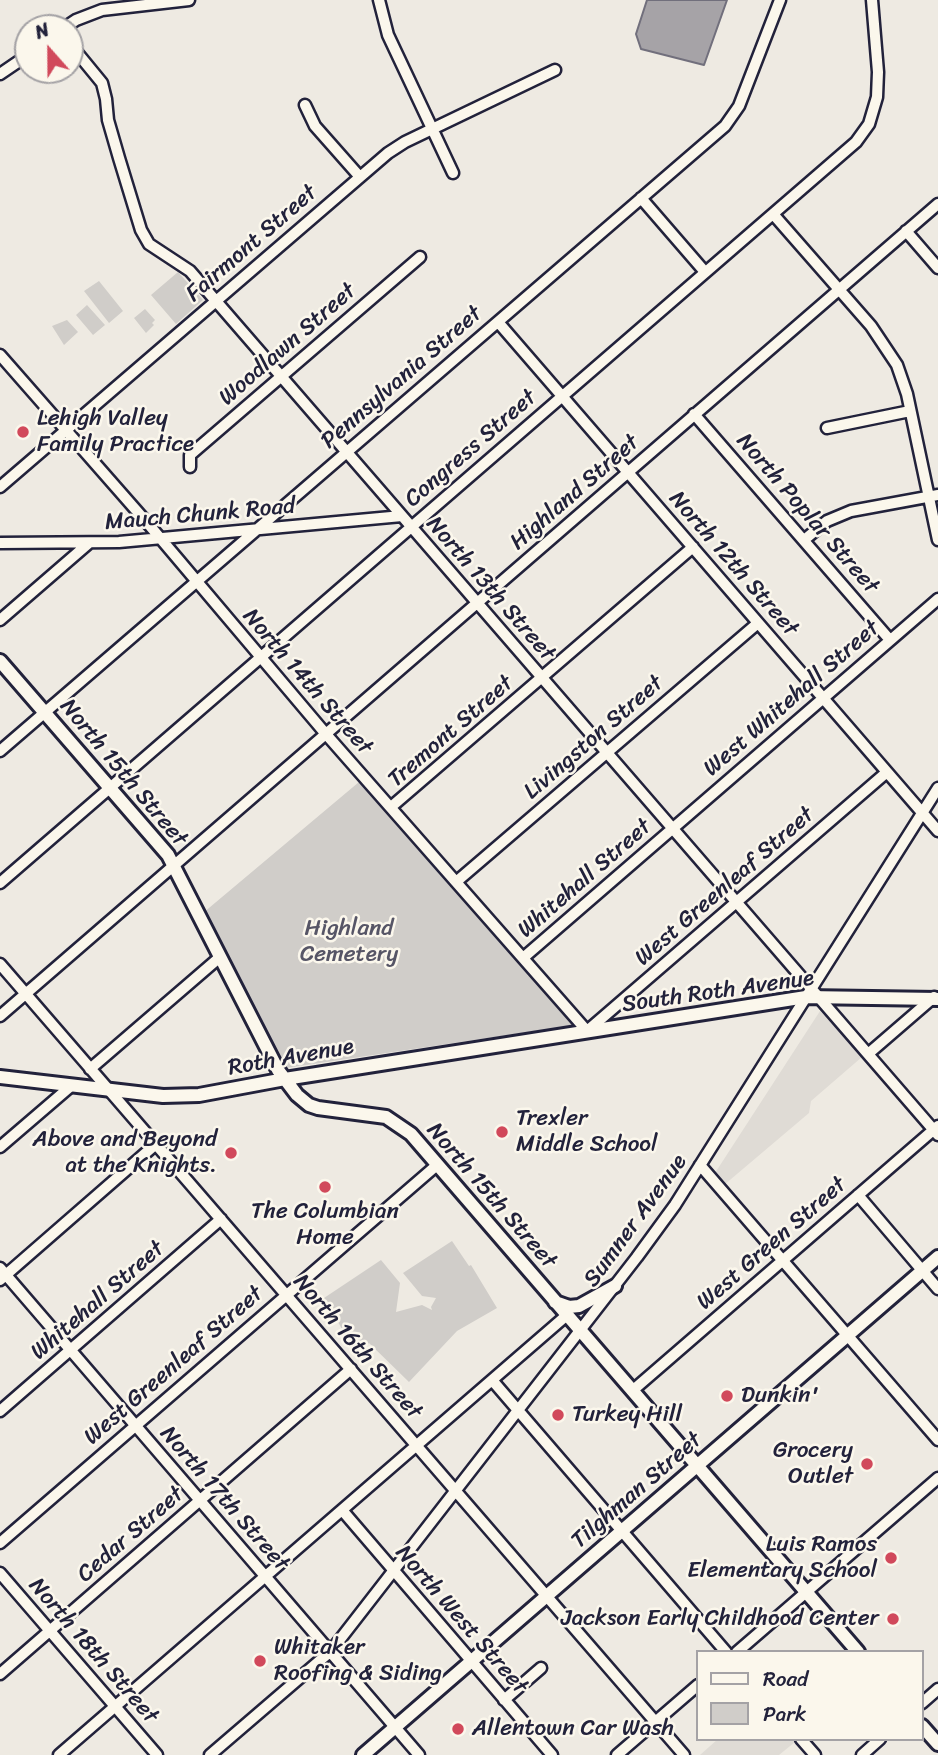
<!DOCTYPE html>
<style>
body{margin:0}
#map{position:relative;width:938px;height:1755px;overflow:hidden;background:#eeeae2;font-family:Sriracha,sans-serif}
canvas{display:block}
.legend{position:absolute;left:696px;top:1650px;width:228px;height:91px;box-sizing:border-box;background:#fbf7ec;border:2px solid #a4a2a5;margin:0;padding:9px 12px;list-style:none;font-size:21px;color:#22223b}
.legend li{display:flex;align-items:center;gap:14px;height:35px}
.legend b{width:35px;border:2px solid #a4a2a5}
.north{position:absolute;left:14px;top:14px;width:70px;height:70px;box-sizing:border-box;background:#fbf7ec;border:2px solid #a4a2a5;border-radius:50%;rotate:339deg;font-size:19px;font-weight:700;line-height:28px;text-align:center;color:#22223b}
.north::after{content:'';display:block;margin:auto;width:24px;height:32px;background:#d1495b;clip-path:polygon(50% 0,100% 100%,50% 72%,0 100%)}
</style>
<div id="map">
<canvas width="938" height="1755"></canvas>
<ul class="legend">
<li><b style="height:9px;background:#fbf7ec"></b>Road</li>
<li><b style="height:19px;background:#d0cdc9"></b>Park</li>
</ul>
<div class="north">N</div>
</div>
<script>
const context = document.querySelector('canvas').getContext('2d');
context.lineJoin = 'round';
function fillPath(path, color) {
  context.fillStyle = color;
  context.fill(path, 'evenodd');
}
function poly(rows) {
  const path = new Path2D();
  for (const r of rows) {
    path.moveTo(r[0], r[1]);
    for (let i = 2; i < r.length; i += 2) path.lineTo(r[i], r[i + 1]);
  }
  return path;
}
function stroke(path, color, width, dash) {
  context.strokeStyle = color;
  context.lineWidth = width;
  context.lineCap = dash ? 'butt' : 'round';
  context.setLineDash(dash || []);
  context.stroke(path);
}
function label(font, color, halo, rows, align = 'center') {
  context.font = font + ' Sriracha,sans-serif';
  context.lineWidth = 5;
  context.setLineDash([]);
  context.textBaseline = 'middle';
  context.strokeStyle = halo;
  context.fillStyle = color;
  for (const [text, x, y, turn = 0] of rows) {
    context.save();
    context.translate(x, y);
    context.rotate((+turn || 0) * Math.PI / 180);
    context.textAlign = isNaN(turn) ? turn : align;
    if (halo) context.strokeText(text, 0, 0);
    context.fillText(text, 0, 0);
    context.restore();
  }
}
fillPath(poly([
 [820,1011,862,1057,811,1101,809,1113,724,1185,715,1173],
 [718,1739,793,1739,795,1742,779,1755,700,1755]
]), '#dfdbd5');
fillPath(poly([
 [178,272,203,300,176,324,151,295],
 [99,281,123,311,109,323,84,291],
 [87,305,105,325,93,335,76,315],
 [145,309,155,320,152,323,154,325,146,333,134,318],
 [67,320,78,332,64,345,52,326],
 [359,782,575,1025,286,1068,203,913],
 [452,1241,469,1266,471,1265,497,1308,457,1331,409,1382,369,1343,356,1353,324,1298,381,1260,400,1283,396,1312,422,1305,432,1310,431,1307,436,1298,422,1296,403,1273]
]), '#d0cdc9');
const water = poly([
 [647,0,727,0,704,65,641,49,636,34,647,0]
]);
fillPath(water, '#a6a3a7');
stroke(water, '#716f7c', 2);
const minor = poly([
 [379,0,388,35,453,173],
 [64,28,76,20,102,10,189,0],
 [70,44,102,83,106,99,108,120,119,158,141,230,149,244,190,271,938,1135],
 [0,74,28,55],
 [305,105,315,126,360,177],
 [641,198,705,272],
 [773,214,871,326,897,365,907,394,938,540],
 [906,231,938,268],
 [498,322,938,831],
 [0,355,150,526,325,733,587,1031,887,772],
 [694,414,890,640],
 [827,428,910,411],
 [190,467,190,455,420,257],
 [0,487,388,153,405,142,555,70],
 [804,540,827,521,851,511,938,495],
 [0,543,119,542,402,516],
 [0,620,89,543],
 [0,751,725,126,739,106,780,0],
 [391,807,693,547],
 [456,882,758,623],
 [0,883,856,142,869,124,877,97,878,72,872,0],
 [523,958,938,599],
 [0,964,684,1755],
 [0,1016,938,204],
 [868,1054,934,997],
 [90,1069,220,957],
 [0,1147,71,1086],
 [700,1165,938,1440],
 [858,1195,938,1289],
 [0,1268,419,1755],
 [0,1280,156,1144],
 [492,1380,726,1652],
 [632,1391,938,1126],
 [0,1411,221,1219],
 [342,1510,552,1755],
 [0,1543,437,1165],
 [0,1573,157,1755],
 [737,1652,938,1478],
 [0,1674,351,1369],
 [504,1700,541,1668],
 [922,1703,938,1689],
 [801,1739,815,1755],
 [59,1755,567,1315],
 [210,1755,331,1651,637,1257,675,1205,938,788],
 [617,1755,698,1685],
 [862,1755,880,1739]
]);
const major = poly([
 [0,661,168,855,278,1070,297,1095,309,1105,318,1108,386,1117,411,1134,858,1652],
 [0,1077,163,1096,199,1095,285,1079,806,997,938,999],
 [555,1302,569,1307,579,1306,615,1286],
 [922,1726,938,1744],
 [363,1755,938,1257]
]);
stroke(minor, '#22223b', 15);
stroke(major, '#22223b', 18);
stroke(minor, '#fbf7ec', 10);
stroke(major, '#fbf7ec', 12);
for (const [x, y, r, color] of [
 [23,432,7,"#d1495b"],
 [502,1132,7,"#d1495b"],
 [231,1153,7,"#d1495b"],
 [325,1187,7,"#d1495b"],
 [727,1396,7,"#d1495b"],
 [558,1415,7,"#d1495b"],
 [867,1464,7,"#d1495b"],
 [891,1558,7,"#d1495b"],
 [893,1619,7,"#d1495b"],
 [260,1661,7,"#d1495b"],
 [458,1729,7,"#d1495b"]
]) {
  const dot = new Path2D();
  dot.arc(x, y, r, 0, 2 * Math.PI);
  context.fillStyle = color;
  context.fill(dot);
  stroke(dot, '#fbf7ec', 2.5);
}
label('23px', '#22223b', '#fbf7ec', [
 ["Fairmont Street",252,244,-41],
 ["Woodlawn Street",288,345,-41],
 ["Pennsylvania Street",402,378,-41],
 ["Congress Street",471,449,-41],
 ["Highland Street",575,493,-41],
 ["North Poplar Street",807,514,49],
 ["Mauch Chunk Road",200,515,-5],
 ["North 12th Street",733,564,49],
 ["North 13th Street",490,589,49],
 ["North 14th Street",307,682,49],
 ["West Whitehall Street",792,699,-41],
 ["Tremont Street",451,732,-41],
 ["Livingston Street",594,738,-41],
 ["North 15th Street",123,773,50],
 ["Whitehall Street",585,879,-41],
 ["West Greenleaf Street",725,887,-41],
 ["South Roth Avenue",718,992,-8],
 ["Roth Avenue",291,1058,-10],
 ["North 15th Street",491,1196,49],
 ["Sumner Avenue",636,1221,-54],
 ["West Green Street",772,1244,-41],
 ["Whitehall Street",98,1301,-41],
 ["North 16th Street",357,1347,49],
 ["West Greenleaf Street",174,1366,-41],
 ["Tilghman Street",637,1491,-41],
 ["North 17th Street",224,1499,49],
 ["Cedar Street",131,1535,-41],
 ["North West Street",461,1620,49],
 ["North 18th Street",93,1651,49]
]);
label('23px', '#22223b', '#fbf7ec', [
 ["Lehigh Valley",37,419],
 ["Family Practice",37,445],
 ["Trexler",516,1119],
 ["Middle School",516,1145],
 ["Above and Beyond",217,1140,"right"],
 ["at the Knights.",217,1166,"right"],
 ["The Columbian",325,1212,"center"],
 ["Home",325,1238,"center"],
 ["Dunkin'",741,1396],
 ["Turkey Hill",572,1415],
 ["Grocery",853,1451,"right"],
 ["Outlet",853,1477,"right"],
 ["Luis Ramos",877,1545,"right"],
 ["Elementary School",877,1571,"right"],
 ["Jackson Early Childhood Center",879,1619,"right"],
 ["Whitaker",274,1648],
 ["Roofing & Siding",274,1674],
 ["Allentown Car Wash",472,1729]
], 'left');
label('23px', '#565566', '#fbf7ec', [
 ["Highland",349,929],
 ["Cemetery",349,955]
]);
</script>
